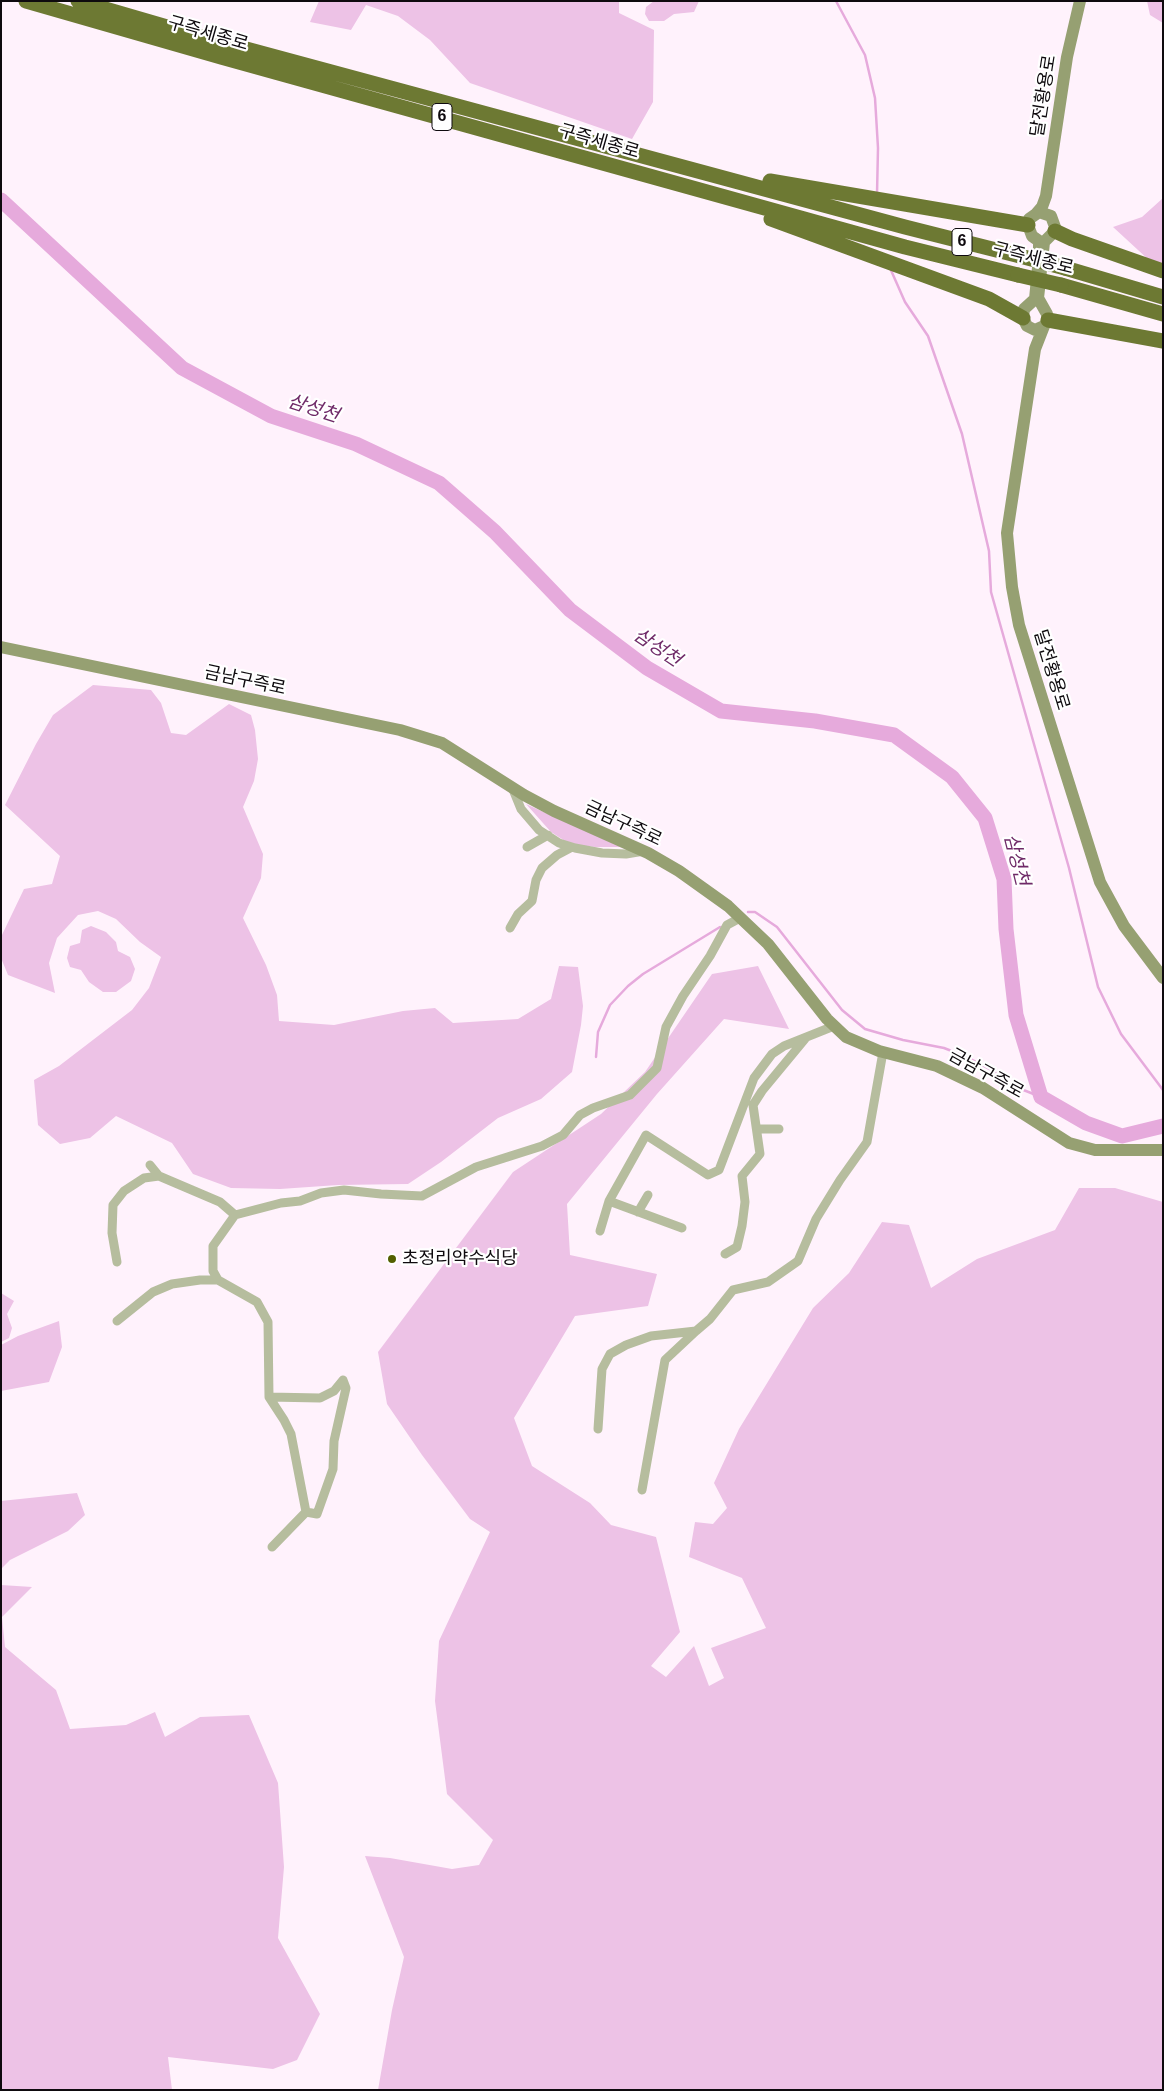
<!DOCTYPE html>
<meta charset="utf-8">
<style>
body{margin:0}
#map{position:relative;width:1164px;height:2091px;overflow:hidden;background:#fff2fc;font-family:Arial,sans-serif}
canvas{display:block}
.frame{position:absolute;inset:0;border:2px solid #0e0a0e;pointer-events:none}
</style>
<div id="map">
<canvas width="1164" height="2091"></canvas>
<div class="frame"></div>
</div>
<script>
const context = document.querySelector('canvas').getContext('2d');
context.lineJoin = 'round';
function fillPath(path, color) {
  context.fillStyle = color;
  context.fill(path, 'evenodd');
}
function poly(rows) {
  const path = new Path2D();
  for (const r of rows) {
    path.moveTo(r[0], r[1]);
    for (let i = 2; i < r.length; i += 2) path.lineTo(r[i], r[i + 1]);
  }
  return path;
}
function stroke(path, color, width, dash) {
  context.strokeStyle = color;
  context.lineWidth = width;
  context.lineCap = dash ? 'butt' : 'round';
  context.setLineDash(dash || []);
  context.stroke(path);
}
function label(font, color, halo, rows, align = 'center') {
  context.font = font + ' Arial,"Noto Sans KR",sans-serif';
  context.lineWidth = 4.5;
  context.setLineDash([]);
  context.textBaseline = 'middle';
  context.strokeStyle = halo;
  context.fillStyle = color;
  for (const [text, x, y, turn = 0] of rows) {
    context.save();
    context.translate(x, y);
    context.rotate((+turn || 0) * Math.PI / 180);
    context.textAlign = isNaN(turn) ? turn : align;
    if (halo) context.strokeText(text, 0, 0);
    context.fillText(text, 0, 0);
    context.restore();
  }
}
fillPath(poly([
 [319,1,619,1,619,13,654,30,653,102,632,139,470,83,430,40,398,16,366,5,351,30,310,22],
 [654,1,699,1,694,12,674,14,664,21,649,21,645,14,646,7],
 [1147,1,1163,1,1163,23,1150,15],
 [1163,198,1163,273,1113,227,1142,217],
 [93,685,151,690,161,703,171,733,186,735,229,704,251,715,255,730,258,759,254,781,243,807,263,854,261,878,243,918,266,965,277,995,279,1021,334,1025,403,1011,435,1008,453,1023,518,1019,551,999,559,966,578,967,583,1006,581,1025,572,1072,541,1099,498,1118,441,1162,408,1184,338,1185,280,1189,231,1188,193,1174,172,1143,116,1116,90,1138,60,1144,38,1125,34,1080,59,1066,132,1010,149,988,161,957,140,942,116,919,98,911,78,915,57,938,49,963,55,993,8,975,1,958,1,937,24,889,52,884,60,856,5,805,36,744,53,715],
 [526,804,621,847,595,847,576,845,565,841,551,832],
 [91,926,106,932,116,942,118,951,130,957,135,969,131,981,116,992,103,992,89,982,81,970,70,967,67,958,70,946,80,943,82,930],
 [758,966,789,1029,724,1019,657,1094,567,1204,570,1255,657,1274,648,1306,575,1316,514,1418,532,1466,590,1503,611,1525,656,1537,680,1632,651,1666,666,1677,694,1646,709,1686,724,1678,711,1648,766,1628,742,1578,689,1557,695,1522,713,1524,727,1508,714,1483,739,1429,813,1308,849,1273,882,1222,909,1225,931,1288,977,1259,1055,1230,1079,1188,1115,1188,1163,1202,1163,2090,378,2090,392,2010,404,1957,365,1856,390,1858,452,1869,479,1865,493,1840,447,1794,435,1701,439,1641,490,1532,470,1519,422,1455,387,1404,378,1352,513,1172,601,1114,645,1072,712,974],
 [1,1293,14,1301,7,1314,12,1328,9,1338,1,1342],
 [59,1321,62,1347,49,1382,1,1391,1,1345,18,1336],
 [77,1493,85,1515,68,1531,10,1560,1,1569,1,1501],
 [1,1585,32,1587,2,1617,5,1647,56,1690,70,1729,126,1725,155,1712,165,1737,200,1717,249,1715,278,1783,284,1867,278,1938,320,2014,297,2060,273,2069,168,2057,172,2090,1,2090]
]), '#edc2e6');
stroke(poly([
 [836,1,865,55,875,98,878,148,877,194],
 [890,268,905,302,928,336,962,434,989,551,991,592,1069,868,1098,987,1121,1034,1163,1090],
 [748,912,755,912,777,927,842,1010,865,1029,903,1040,944,1048,967,1057,993,1071,1011,1085,1041,1097],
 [596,1057,598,1032,610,1005,628,986,643,974,720,927]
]), '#e6aadc', 2.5);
stroke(poly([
 [1,200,182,368,271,416,356,444,439,483,495,532,570,610,647,668,721,711,815,721,894,735,952,777,985,818,1004,879,1006,929,1016,1015,1041,1097,1086,1123,1122,1136,1163,1126]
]), '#e6aadc', 15);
stroke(poly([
 [512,787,521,809,539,830,559,843,575,848,602,853,626,854,644,851],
 [527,847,548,835],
 [510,928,518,914,532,901,536,880,542,868,557,855,572,847],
 [757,1129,779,1129],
 [159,1176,220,1202,235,1215,281,1203,300,1201,321,1193,344,1190,381,1194,422,1196,476,1167,542,1146,563,1135,580,1115,593,1108,630,1095,657,1068,666,1027,683,996,710,956,727,925,740,918],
 [609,1201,682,1228],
 [638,1212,648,1195],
 [600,1231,609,1201,646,1135,708,1175,719,1170,754,1078,772,1054,784,1046,834,1026],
 [725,1254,737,1247,742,1226,745,1202,742,1176,760,1154,753,1105,762,1091,805,1039],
 [117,1262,112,1233,113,1205,124,1191,144,1178,159,1176,150,1165],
 [218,1280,257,1302,268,1322,269,1397,284,1420,291,1434,306,1512,272,1547],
 [117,1321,153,1292,172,1284,200,1280,218,1280,213,1271,213,1246,235,1215],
 [269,1397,320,1398,334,1391,343,1380,346,1388,334,1441,333,1469,317,1514,306,1512],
 [598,1429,602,1369,610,1354,626,1345,651,1336,696,1331,710,1319,733,1290,768,1282,798,1261,816,1219,840,1180,867,1142,883,1052],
 [642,1490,665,1360,696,1331]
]), '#b6bd9e', 9);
stroke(poly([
 [1039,212,1051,216,1055,227,1053,233,1044,242,1039,289,1038,298,1047,314,1048,320,1044,326,1035,330,1027,326,1023,318,1024,309,1035,299,1039,257,1039,241,1032,236,1028,225,1029,219,1039,212],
 [1036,214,1042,207,1046,196,1067,57,1080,1],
 [1044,326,1035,349,1007,533,1012,587,1019,625,1100,882,1124,926,1163,978],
 [1,647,400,730,442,743,524,795,554,811,648,853,679,871,728,906,768,944,827,1019,846,1037,879,1051,937,1066,983,1088,1069,1143,1095,1150,1163,1150]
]), '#96a072', 12);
stroke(poly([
 [26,1,221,57,905,247,1018,275],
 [78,1,198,36,905,227,1020,256],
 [770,181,1028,225],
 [771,219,989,299,1023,318],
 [1055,231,1072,239,1163,271],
 [1065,268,1163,297],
 [1061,285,1163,314],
 [1048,320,1163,341]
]), '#6d7933', 15);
stroke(poly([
 [1020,256,1065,268],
 [1018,275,1061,285]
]), '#6d7933', 15);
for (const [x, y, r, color] of [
 [392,1259,5,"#535f00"]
]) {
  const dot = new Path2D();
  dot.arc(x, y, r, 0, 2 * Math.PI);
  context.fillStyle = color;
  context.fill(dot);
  stroke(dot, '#fff', 2);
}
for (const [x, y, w] of [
 [442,117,20],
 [962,242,20]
]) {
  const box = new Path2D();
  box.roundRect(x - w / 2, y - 13.5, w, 27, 4);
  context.fillStyle = '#fff';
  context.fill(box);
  stroke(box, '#0e0a0e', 1);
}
label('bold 16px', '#0e0a0e', null, [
 ["6",442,117],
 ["6",962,242]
]);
label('18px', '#0e0a0e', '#fff', [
 ["구즉세종로",208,34,16],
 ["달전황용로",1044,96,-81],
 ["구즉세종로",599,142,16],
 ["구즉세종로",1033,259,14],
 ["달전황용로",1051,670,73],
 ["금남구즉로",245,681,12],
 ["금남구즉로",623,824,25],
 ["금남구즉로",986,1074,29]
]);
label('18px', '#0e0a0e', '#fff', [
 ["초정리약수식당",402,1259]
], 'left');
label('italic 19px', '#6f2a68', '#fff', [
 ["삼성천",313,409,18],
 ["삼성천",657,648,34],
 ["삼성천",1016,860,76]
]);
</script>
